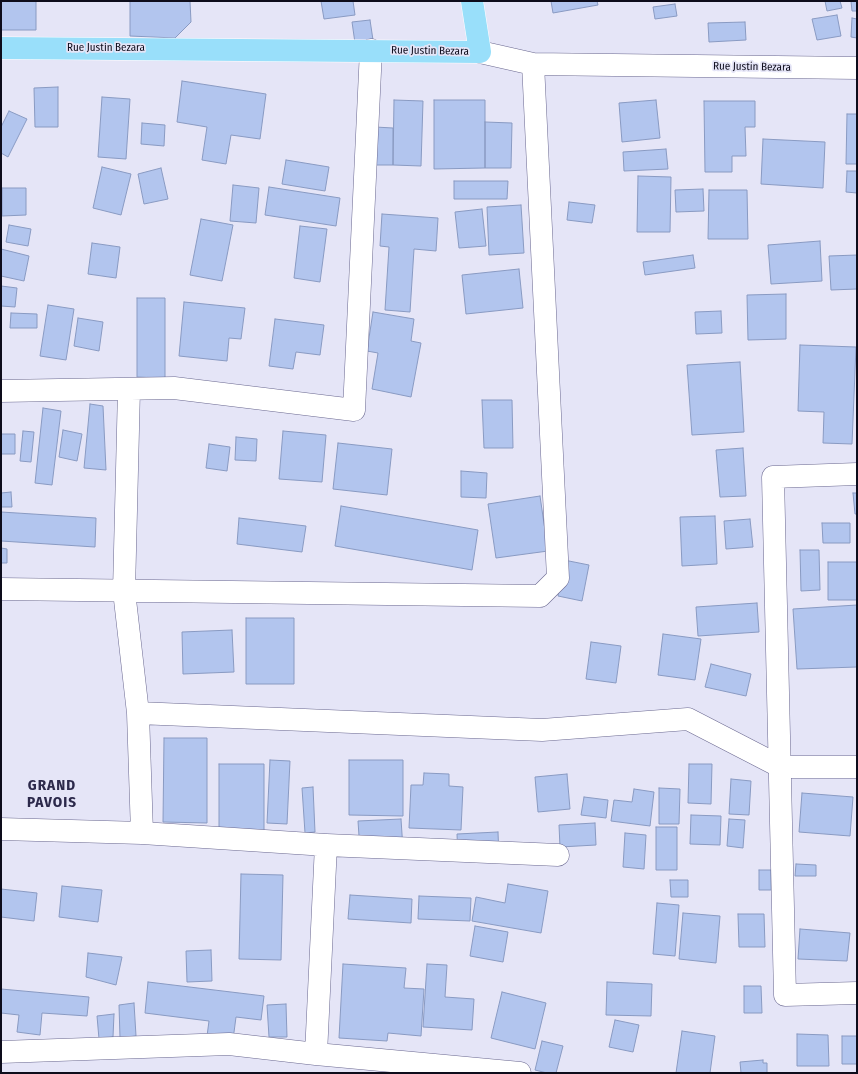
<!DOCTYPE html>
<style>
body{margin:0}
#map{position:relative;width:858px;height:1074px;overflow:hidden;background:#e5e5f7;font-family:"Fira Sans Condensed",sans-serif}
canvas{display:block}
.frame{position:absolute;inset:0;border:2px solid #0d0c1b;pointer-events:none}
</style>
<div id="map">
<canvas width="858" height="1074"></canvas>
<div class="frame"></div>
</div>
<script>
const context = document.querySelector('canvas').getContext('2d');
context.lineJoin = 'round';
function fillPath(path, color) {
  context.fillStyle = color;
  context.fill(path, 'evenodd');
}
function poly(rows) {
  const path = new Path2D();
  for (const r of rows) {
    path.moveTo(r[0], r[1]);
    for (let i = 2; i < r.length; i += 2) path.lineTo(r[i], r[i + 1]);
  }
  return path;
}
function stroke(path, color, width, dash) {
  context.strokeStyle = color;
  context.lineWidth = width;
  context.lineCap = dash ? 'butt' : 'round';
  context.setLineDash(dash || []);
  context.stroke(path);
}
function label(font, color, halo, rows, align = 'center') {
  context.font = font + ' "Fira Sans Condensed",sans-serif';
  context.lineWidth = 3.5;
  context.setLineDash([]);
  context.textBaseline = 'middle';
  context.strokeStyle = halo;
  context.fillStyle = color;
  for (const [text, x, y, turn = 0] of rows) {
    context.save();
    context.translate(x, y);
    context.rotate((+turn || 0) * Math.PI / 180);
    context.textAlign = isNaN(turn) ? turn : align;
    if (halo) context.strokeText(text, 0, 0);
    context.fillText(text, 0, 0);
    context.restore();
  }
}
const building = poly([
 [1,1,36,1,36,30,1,30,1,1],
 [130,1,190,1,191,22,175,38,130,36,130,1],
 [321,1,353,1,355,15,324,19,321,1],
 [551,1,597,1,598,5,553,13,551,1],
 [825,1,840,1,842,8,827,11,825,1],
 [851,1,857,1,857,11,852,11,851,1],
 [675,4,677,16,655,19,653,7,675,4],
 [837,15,841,36,817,40,812,19,837,15],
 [852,18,857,19,857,38,851,37,852,18],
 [370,20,373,40,355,43,352,22,370,20],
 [745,22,746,40,709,42,708,23,745,22],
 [182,81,266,94,260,139,231,135,226,164,202,160,207,127,177,122,182,81],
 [58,87,58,127,35,127,34,88,58,87],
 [102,97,130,99,126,159,98,157,102,97],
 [394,100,423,101,421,166,393,165,394,100],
 [434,100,485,100,485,168,434,169,434,100],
 [656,100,660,138,622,142,619,103,656,100],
 [704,101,755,101,755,127,745,127,746,156,732,156,732,172,705,172,704,101],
 [9,111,27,119,8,157,1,153,1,127,9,111],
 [847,114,857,114,857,164,846,164,847,114],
 [485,122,512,123,511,168,485,168,485,122],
 [142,123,165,125,164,146,141,144,142,123],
 [375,127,393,128,393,165,375,165,375,127],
 [763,139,825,142,823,188,761,184,763,139],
 [666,149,668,169,624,171,623,152,666,149],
 [286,160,329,167,325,191,282,184,286,160],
 [102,167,131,174,121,215,93,208,102,167],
 [161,168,168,199,144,204,138,174,161,168],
 [847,171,857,171,857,193,846,192,847,171],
 [638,176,671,177,670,232,637,232,638,176],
 [454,181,508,181,507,199,454,199,454,181],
 [233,185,259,188,256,223,230,221,233,185],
 [269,187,340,198,336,226,265,215,269,187],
 [2,188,26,188,26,215,2,216,2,188],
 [703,189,704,211,676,212,675,190,703,189],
 [709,190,747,190,748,239,708,239,709,190],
 [569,202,595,205,592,223,567,220,569,202],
 [521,205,524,253,489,255,487,207,521,205],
 [482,209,486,246,459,248,455,212,482,209],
 [382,214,438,218,436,251,414,249,410,312,385,310,389,247,380,246,382,214],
 [201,219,233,225,222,281,190,275,201,219],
 [9,225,31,229,28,246,6,242,9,225],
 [300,226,327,229,320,282,294,278,300,226],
 [820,241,822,281,771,284,768,245,820,241],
 [92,243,120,247,116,278,88,274,92,243],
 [1,249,29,256,24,281,1,276,1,249],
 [693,255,695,268,645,275,643,262,693,255],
 [857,255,857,289,831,290,829,256,857,255],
 [519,269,523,308,466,314,462,275,519,269],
 [1,286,17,288,15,307,1,306,1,286],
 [786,294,786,339,748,340,747,295,786,294],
 [137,298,165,298,165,378,137,377,137,298],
 [184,302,245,308,241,339,229,338,227,361,179,356,184,302],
 [48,305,74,309,66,360,40,356,48,305],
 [721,311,722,333,696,334,695,312,721,311],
 [373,312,414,319,411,341,421,343,411,397,372,389,378,353,367,351,373,312],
 [11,313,37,314,37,328,10,328,11,313],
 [78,318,103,322,99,351,74,346,78,318],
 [275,319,324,325,320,355,296,352,293,369,269,366,275,319],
 [800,345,856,347,852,444,823,443,824,412,798,411,800,345],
 [740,362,744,432,692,435,687,365,740,362],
 [482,400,512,400,513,448,484,448,482,400],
 [90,404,103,406,106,470,84,468,90,404],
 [43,408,61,411,52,485,35,483,43,408],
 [63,430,82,434,77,461,59,457,63,430],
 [23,431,34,432,31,462,20,461,23,431],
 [283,431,326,435,322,482,279,479,283,431],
 [1,434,15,434,15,454,1,454,1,434],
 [236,437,257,439,256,461,235,460,236,437],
 [338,443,392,449,387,495,333,489,338,443],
 [209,444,230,447,227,471,206,468,209,444],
 [743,448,746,496,720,497,716,450,743,448],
 [461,471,487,473,486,498,461,497,461,471],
 [11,492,12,507,1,507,1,493,11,492],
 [853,493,857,493,857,514,855,514,853,493],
 [540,496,548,551,496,558,488,504,540,496],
 [341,506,478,530,472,570,335,546,341,506],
 [1,512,96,518,95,547,1,541,1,512],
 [715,516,717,564,682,566,680,517,715,516],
 [239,518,306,526,302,552,237,544,239,518],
 [750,519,753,547,726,549,724,521,750,519],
 [822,523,850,523,850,543,823,543,822,523],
 [1,548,7,549,7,563,1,563,1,548],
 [800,550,819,550,820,590,801,591,800,550],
 [564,560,589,565,582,601,558,596,564,560],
 [828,562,857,562,857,600,828,600,828,562],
 [757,603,759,632,698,636,696,607,757,603],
 [857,605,857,667,797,669,793,609,857,605],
 [246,618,294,618,294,684,246,684,246,618],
 [232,630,234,672,183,674,182,632,232,630],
 [663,634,701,639,695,680,658,675,663,634],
 [591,642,621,646,616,683,586,679,591,642],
 [711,664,751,674,746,696,705,687,711,664],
 [164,738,207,738,207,823,163,822,164,738],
 [270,760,290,761,287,824,267,823,270,760],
 [349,760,403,760,403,816,349,815,349,760],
 [219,764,264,764,264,831,219,831,219,764],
 [689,764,712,764,711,804,688,803,689,764],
 [424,773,449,774,449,786,463,787,461,830,409,828,411,785,423,785,424,773],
 [567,774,570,809,538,812,535,777,567,774],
 [731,779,751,781,749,815,729,814,731,779],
 [313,787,315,832,305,833,302,788,313,787],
 [659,788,680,789,679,824,659,824,659,788],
 [634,789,654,792,650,826,611,821,614,800,632,802,634,789],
 [802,793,853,797,850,836,799,832,802,793],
 [584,797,608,800,606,818,581,815,584,797],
 [691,815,721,816,720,845,690,844,691,815],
 [401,819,403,849,360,851,358,821,401,819],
 [729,819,745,820,743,848,727,846,729,819],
 [595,823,596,845,560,847,559,825,595,823],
 [656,827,677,827,677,870,656,870,656,827],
 [498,832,499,857,458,859,457,834,498,832],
 [625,833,646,835,644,869,623,867,625,833],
 [796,864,816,865,816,876,795,876,796,864],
 [759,870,771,870,771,890,759,890,759,870],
 [241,874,283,875,281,960,239,959,241,874],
 [670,880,688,880,688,897,671,897,670,880],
 [508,884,548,891,541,933,472,921,476,897,505,903,508,884],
 [62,886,102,890,98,922,59,917,62,886],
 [1,889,37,893,34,921,1,917,1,889],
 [350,895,412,899,411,923,348,919,350,895],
 [419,896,471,898,470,921,418,919,419,896],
 [657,903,679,905,675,956,653,954,657,903],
 [683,913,720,916,716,963,679,959,683,913],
 [738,914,764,914,765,947,739,947,738,914],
 [475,926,508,932,503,962,470,956,475,926],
 [800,929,850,933,847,961,798,959,800,929],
 [211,950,212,981,187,982,186,951,211,950],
 [88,953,122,957,116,985,86,977,88,953],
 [343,964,406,968,404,988,424,989,421,1036,388,1033,387,1041,339,1038,343,964],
 [427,964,447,965,445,997,474,999,472,1030,423,1027,427,964],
 [148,982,264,996,261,1020,236,1017,233,1040,207,1036,209,1021,145,1013,148,982],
 [607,982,652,984,651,1016,606,1015,607,982],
 [744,986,761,986,762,1013,744,1013,744,986],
 [1,989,89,997,87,1016,42,1013,40,1035,17,1032,19,1015,1,1013,1,989],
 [502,992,546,1003,535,1049,491,1038,502,992],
 [134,1003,136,1036,120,1038,119,1005,134,1003],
 [286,1004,287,1037,269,1037,267,1005,286,1004],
 [114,1014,113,1037,99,1039,97,1016,114,1014],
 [615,1020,639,1025,633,1052,609,1047,615,1020],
 [682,1031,715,1036,710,1073,676,1073,682,1031],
 [797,1034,828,1035,829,1066,797,1066,797,1034],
 [842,1036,857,1036,857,1064,842,1064,842,1036],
 [542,1041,563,1046,556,1073,547,1073,535,1070,542,1041],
 [763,1060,763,1063,767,1063,767,1073,741,1073,740,1062,763,1060]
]);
fillPath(building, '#b2c5ee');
stroke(building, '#899ac2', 1);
const minor = poly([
 [480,52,533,64,857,68],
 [129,389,124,591,138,713],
 [1,391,174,388,354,410,371,50],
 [857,474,773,477,785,995,857,993],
 [1,589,540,596,558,578,533,64],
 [1,829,142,833,326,845,558,855],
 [142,833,138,713,542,730,688,719,781,767,857,767],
 [1,1052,229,1044,316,1054,520,1073],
 [316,1054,326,845]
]);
const major = poly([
 [1,48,480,52,472,1]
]);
stroke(minor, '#6a6890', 23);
stroke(major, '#fff', 23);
stroke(minor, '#fff', 22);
stroke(major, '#99dffa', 22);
label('11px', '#0d0c1b', '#e5e5f7', [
 ["Rue Justin Bezara",106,48],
 ["Rue Justin Bezara",430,51,1],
 ["Rue Justin Bezara",752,67,1]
]);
context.letterSpacing = '1px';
label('bold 15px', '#2c294b', '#e5e5f7', [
 ["GRAND",52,786],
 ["PAVOIS",52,803]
]);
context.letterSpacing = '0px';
</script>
